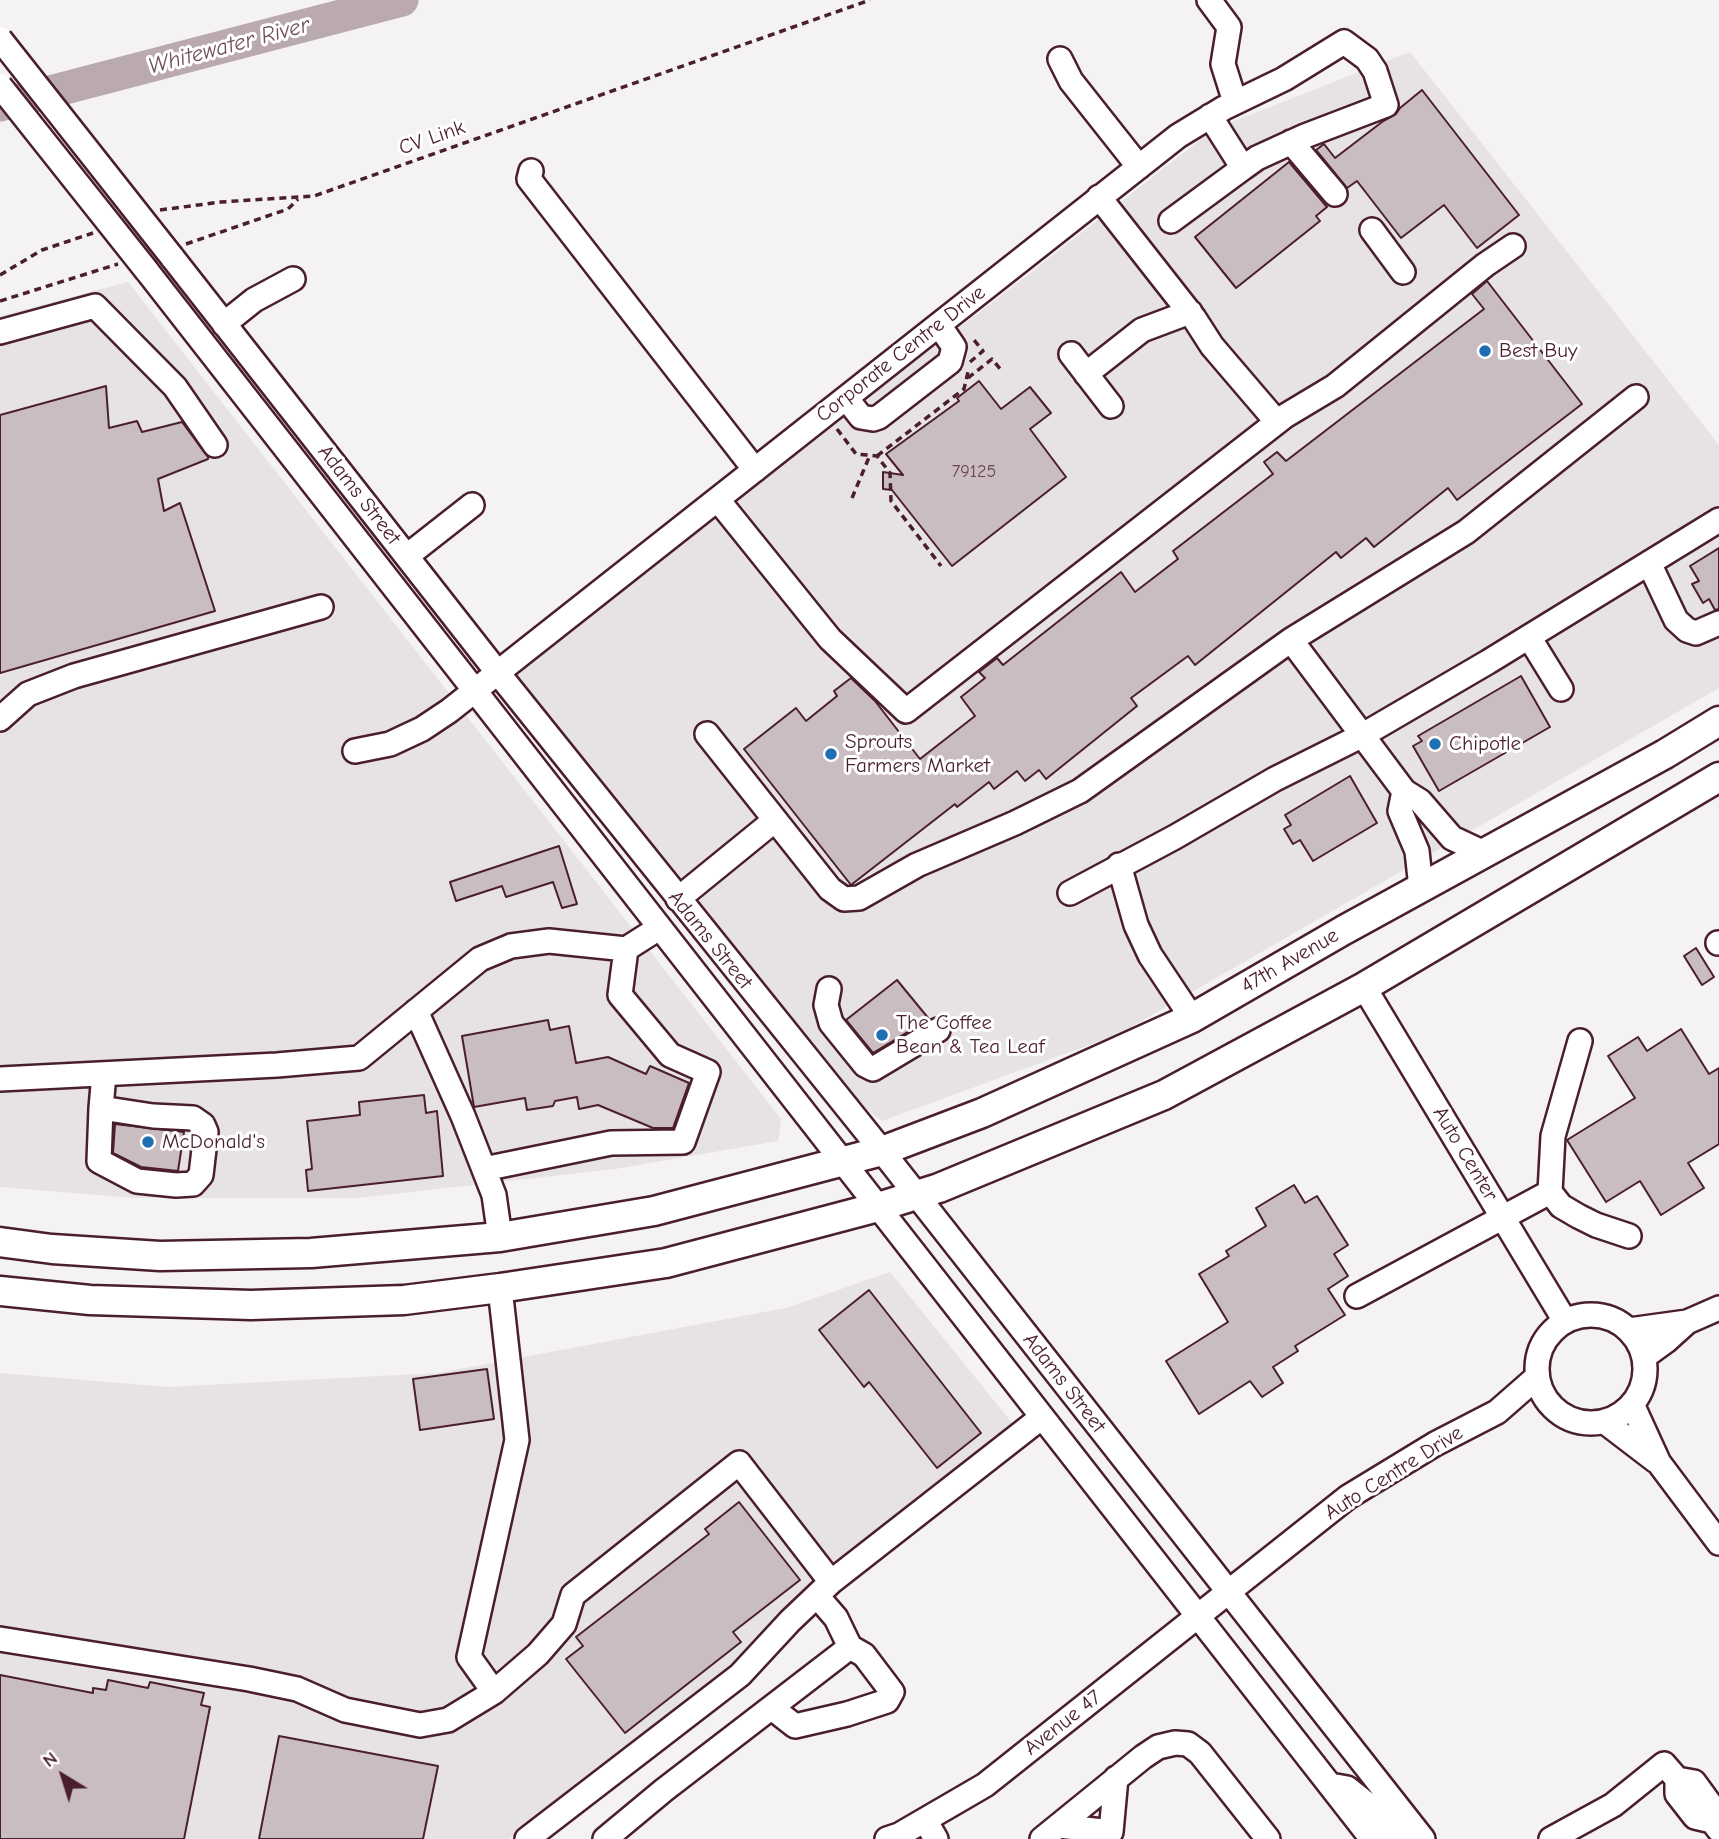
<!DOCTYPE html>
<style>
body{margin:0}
#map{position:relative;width:1719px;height:1839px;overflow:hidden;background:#f4f2f2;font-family:"Comic Neue",sans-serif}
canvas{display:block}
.north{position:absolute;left:28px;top:1741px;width:70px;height:70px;-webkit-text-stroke:5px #fff;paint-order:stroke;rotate:322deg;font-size:19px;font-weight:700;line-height:28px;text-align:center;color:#4a1f2b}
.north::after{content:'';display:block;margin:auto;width:24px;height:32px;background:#4a1f2b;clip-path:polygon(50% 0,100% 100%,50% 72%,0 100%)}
</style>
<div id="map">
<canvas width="1719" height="1839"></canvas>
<div class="north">N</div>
</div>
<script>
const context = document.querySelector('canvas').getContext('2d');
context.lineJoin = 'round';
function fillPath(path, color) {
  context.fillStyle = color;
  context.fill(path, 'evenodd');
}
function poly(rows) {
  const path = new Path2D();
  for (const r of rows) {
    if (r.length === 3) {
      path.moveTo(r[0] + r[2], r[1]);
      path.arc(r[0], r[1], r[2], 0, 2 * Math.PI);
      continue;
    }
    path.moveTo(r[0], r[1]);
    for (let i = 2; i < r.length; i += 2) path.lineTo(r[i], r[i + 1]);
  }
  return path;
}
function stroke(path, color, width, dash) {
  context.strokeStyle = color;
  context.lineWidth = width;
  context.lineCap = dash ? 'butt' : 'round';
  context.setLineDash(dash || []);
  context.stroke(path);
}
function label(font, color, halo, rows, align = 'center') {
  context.font = font + ' "Comic Neue",sans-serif';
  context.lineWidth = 6;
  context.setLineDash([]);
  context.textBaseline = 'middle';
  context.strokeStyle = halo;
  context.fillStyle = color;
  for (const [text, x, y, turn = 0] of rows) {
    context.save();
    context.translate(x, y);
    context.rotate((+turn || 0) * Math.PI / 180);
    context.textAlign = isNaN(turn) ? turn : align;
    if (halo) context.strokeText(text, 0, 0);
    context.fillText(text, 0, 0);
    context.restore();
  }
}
fillPath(poly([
 [1410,52,1719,445,1719,688,1119,1034,882,1121,856,1101,712,919,592,774,509,663,980,312,1214,129],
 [128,282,781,1119,778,1141,615,1169,357,1198,135,1198,0,1187,0,316],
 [890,1272,1025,1439,509,1839,0,1839,0,1373,168,1387,438,1373,786,1308]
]), '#e7e2e3');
stroke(poly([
 [0,105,402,0]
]), '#baa9ae', 33);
const building = poly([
 [1422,90,1519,215,1477,248,1444,205,1401,238,1357,181,1347,188,1316,150,1324,144,1335,158,1382,122,1396,114,1400,108,1422,90],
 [1289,162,1327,207,1316,216,1320,221,1236,288,1195,237,1289,162],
 [1487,281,1582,404,1457,500,1448,488,1374,547,1366,538,1341,558,1336,552,1195,665,1188,656,1131,698,1137,706,1046,779,1039,770,1025,781,1017,771,994,789,989,782,957,807,955,804,851,885,744,749,796,708,806,721,837,696,834,691,851,678,875,701,920,759,975,716,961,697,985,678,979,672,997,658,1003,665,1121,572,1135,592,1178,559,1173,551,1273,474,1264,462,1277,452,1286,461,1484,309,1472,294,1487,281],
 [979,381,1001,409,1030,387,1051,413,1030,429,1066,477,952,566,892,490,883,489,883,472,903,475,886,454,959,401,957,398,979,381],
 [106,386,109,428,137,421,142,432,182,422,208,457,208,459,158,479,164,511,180,503,215,611,0,673,0,415,106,386],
 [1719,548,1719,609,1715,610,1709,599,1703,603,1692,584,1699,581,1690,566,1719,548],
 [1521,676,1550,727,1439,791,1413,746,1422,741,1418,736,1521,676],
 [1350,776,1377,823,1313,861,1300,840,1293,844,1284,829,1291,825,1285,815,1350,776],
 [559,846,577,904,562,908,553,882,506,897,502,886,456,901,450,882,559,846],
 [1696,948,1714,977,1702,985,1684,956,1696,948],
 [897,980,929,1019,873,1053,846,1020,897,980],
 [548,1020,550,1030,569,1026,576,1063,608,1057,646,1074,650,1066,689,1083,673,1128,653,1128,598,1105,579,1109,577,1097,555,1101,553,1106,527,1110,525,1098,474,1107,462,1036,548,1020],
 [1681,1029,1709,1074,1719,1068,1719,1144,1688,1163,1704,1188,1661,1215,1640,1181,1606,1202,1567,1140,1635,1098,1608,1056,1638,1037,1647,1051,1681,1029],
 [424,1095,426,1113,437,1111,443,1176,308,1191,306,1170,312,1169,307,1121,360,1115,359,1102,424,1095],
 [115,1124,184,1132,178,1171,141,1167,113,1153,115,1124],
 [1294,1185,1305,1203,1317,1196,1348,1245,1334,1254,1348,1276,1328,1289,1345,1315,1295,1346,1298,1351,1273,1367,1283,1383,1262,1397,1250,1381,1199,1414,1166,1361,1228,1322,1199,1274,1229,1256,1226,1251,1266,1226,1256,1208,1294,1185],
 [869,1290,981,1433,937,1468,869,1382,864,1387,819,1330,869,1290],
 [487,1369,494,1419,420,1430,413,1379,487,1369],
 [739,1502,800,1580,733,1632,741,1642,625,1733,566,1659,583,1646,576,1637,709,1534,705,1529,739,1502],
 [0,1675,93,1693,93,1688,106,1690,108,1680,148,1688,150,1682,204,1693,201,1705,210,1707,184,1839,0,1839,0,1675],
 [279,1736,438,1766,423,1839,259,1839,279,1736]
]);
fillPath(building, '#cabdc1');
stroke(building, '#4a1f2b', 2);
const minor = poly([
 [1209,0,1229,27,1223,64,1235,102],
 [1060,59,1071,81,1139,167],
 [1291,142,1335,194],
 [531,171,529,179,755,470],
 [1099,197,1194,318,1212,346,1277,422],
 [1171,221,1243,168,1210,116],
 [1372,230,1403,272],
 [172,257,498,673,882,1151,1423,1839],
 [147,271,1372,1839],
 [224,324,254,300,293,279],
 [0,332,95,306,175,387,215,445],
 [1071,354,1111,406],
 [1086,374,1142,330,1190,312],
 [846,398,861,417,873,419,879,417,950,362,954,347,939,325],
 [718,500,830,639,906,711,1285,416,1335,386,1485,265,1513,246],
 [407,556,472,505],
 [1649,563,1676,620,1687,630,1696,633,1719,623],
 [1529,637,1561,689],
 [1291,640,1404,791,1420,801,1452,838,1484,853],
 [0,719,28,694,74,676,321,607],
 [707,734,830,889,844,899,859,898,917,865,1015,823,1080,791,1291,640,1466,532,1636,397],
 [355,751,390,744,422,729,449,711,1178,136,1224,108,1284,79,1344,42,1367,59,1375,71,1386,105,1305,136,1257,158,1243,168],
 [1404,791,1400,811,1417,851,1421,888],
 [1119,865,1136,925,1150,955,1192,1018],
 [1070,893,1175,837,1275,779,1363,735,1488,662,1719,520],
 [678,899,775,820],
 [1718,943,1719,943],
 [1364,987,1565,1321],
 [829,989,826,1005,831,1023,865,1065,873,1069,938,1030],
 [416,1011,463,1116,494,1195,500,1237],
 [1580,1041,1553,1136,1550,1192,1561,1206,1578,1216,1596,1225,1629,1236],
 [0,1079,277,1065,359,1058,480,959,511,946,549,941,626,949,659,928],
 [101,1108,153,1116,193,1118,203,1125,206,1132,201,1175,193,1184,176,1185,137,1181,99,1161,101,1108,104,1074],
 [484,1169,611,1143,683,1142,708,1072,670,1055,620,995,626,949],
 [500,1288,517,1440,469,1657,494,1692,538,1654,564,1624,573,1595,739,1463,831,1582,790,1621,740,1675,527,1839],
 [1357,1296,1550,1192],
 [1591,1369,54],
 [1629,1330,1687,1322],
 [1644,1357,1666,1341,1687,1322,1719,1308],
 [1632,1404,1659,1463,1719,1543],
 [1605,1422,1656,1461],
 [831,1582,1042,1417],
 [817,1596,836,1618,850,1647],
 [0,1639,249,1679,297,1689,345,1710,420,1725,448,1720,494,1692],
 [1677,1779,1677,1794,1695,1817,1712,1821],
 [1336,1786,1347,1788,1367,1804,1397,1839],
 [925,1820,936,1839],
 [1059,1826,1111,1832,1116,1778],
 [605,1839,664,1790,850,1647,864,1655,892,1692,887,1701,847,1714,795,1726,772,1708],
 [887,1839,899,1835,985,1785,1348,1497,1435,1444,1497,1412,1537,1377],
 [1042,1839,1143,1757,1158,1747,1175,1743,1188,1744,1200,1753,1268,1839],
 [1551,1839,1613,1805,1664,1764,1677,1779,1694,1782,1710,1804,1712,1821,1719,1830]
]);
const major = poly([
 [0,1242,52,1249,160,1256,311,1253,500,1237,654,1211,882,1151,982,1113,1192,1018,1344,930,1665,754,1719,721],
 [0,1291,90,1300,251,1305,404,1300,500,1288,666,1263,878,1207,939,1188,1164,1095,1364,987,1719,777]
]);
stroke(minor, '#4a1f2b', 28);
stroke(major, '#4a1f2b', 33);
stroke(poly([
 [160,210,221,202,314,196,870,0],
 [186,244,288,209,298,199],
 [0,275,42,250,93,233],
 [0,301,118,264],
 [970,362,983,351,974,340],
 [968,378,992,359,1001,370],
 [837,429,856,454,877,456,890,473,891,501,941,566],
 [877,456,964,389,968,372],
 [852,498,870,455]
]), '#4a1f2b', 3.5, [7, 5]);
stroke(minor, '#fff', 23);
stroke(major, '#fff', 28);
const minorBridge = poly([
 [0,39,172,257],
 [0,86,147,271]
]);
stroke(minorBridge, '#4a1f2b', 28, []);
stroke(minorBridge, '#fff', 23);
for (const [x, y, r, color] of [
 [1485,351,7,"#1f6fb2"],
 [1435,744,7,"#1f6fb2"],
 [831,754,7,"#1f6fb2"],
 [882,1035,7,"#1f6fb2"],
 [148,1142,7,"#1f6fb2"]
]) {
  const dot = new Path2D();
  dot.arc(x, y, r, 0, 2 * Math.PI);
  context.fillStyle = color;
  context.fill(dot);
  stroke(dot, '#fff', 2.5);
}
label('18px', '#6a4650', null, [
 ["79125",974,472]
]);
label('21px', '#4a1f2b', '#fff', [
 ["CV Link",432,138,-19],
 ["Corporate Centre Drive",901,354,-38],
 ["Adams Street",359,495,52],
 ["Adams Street",710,940,51],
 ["47th Avenue",1290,961,-30],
 ["Auto Center",1465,1154,59],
 ["Adams Street",1064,1383,52],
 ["Auto Centre Drive",1394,1473,-32],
 ["Avenue 47",1063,1723,-38]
]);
label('21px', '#4a1f2b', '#fff', [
 ["Best Buy",1499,351],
 ["Sprouts",845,742],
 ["Farmers Market",845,766],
 ["Chipotle",1449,744],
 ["The Coffee",896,1023],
 ["Bean & Tea Leaf",896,1047],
 ["McDonald's",162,1142]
], 'left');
label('italic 23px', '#714f59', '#fff', [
 ["Whitewater River",229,46,-15]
]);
</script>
